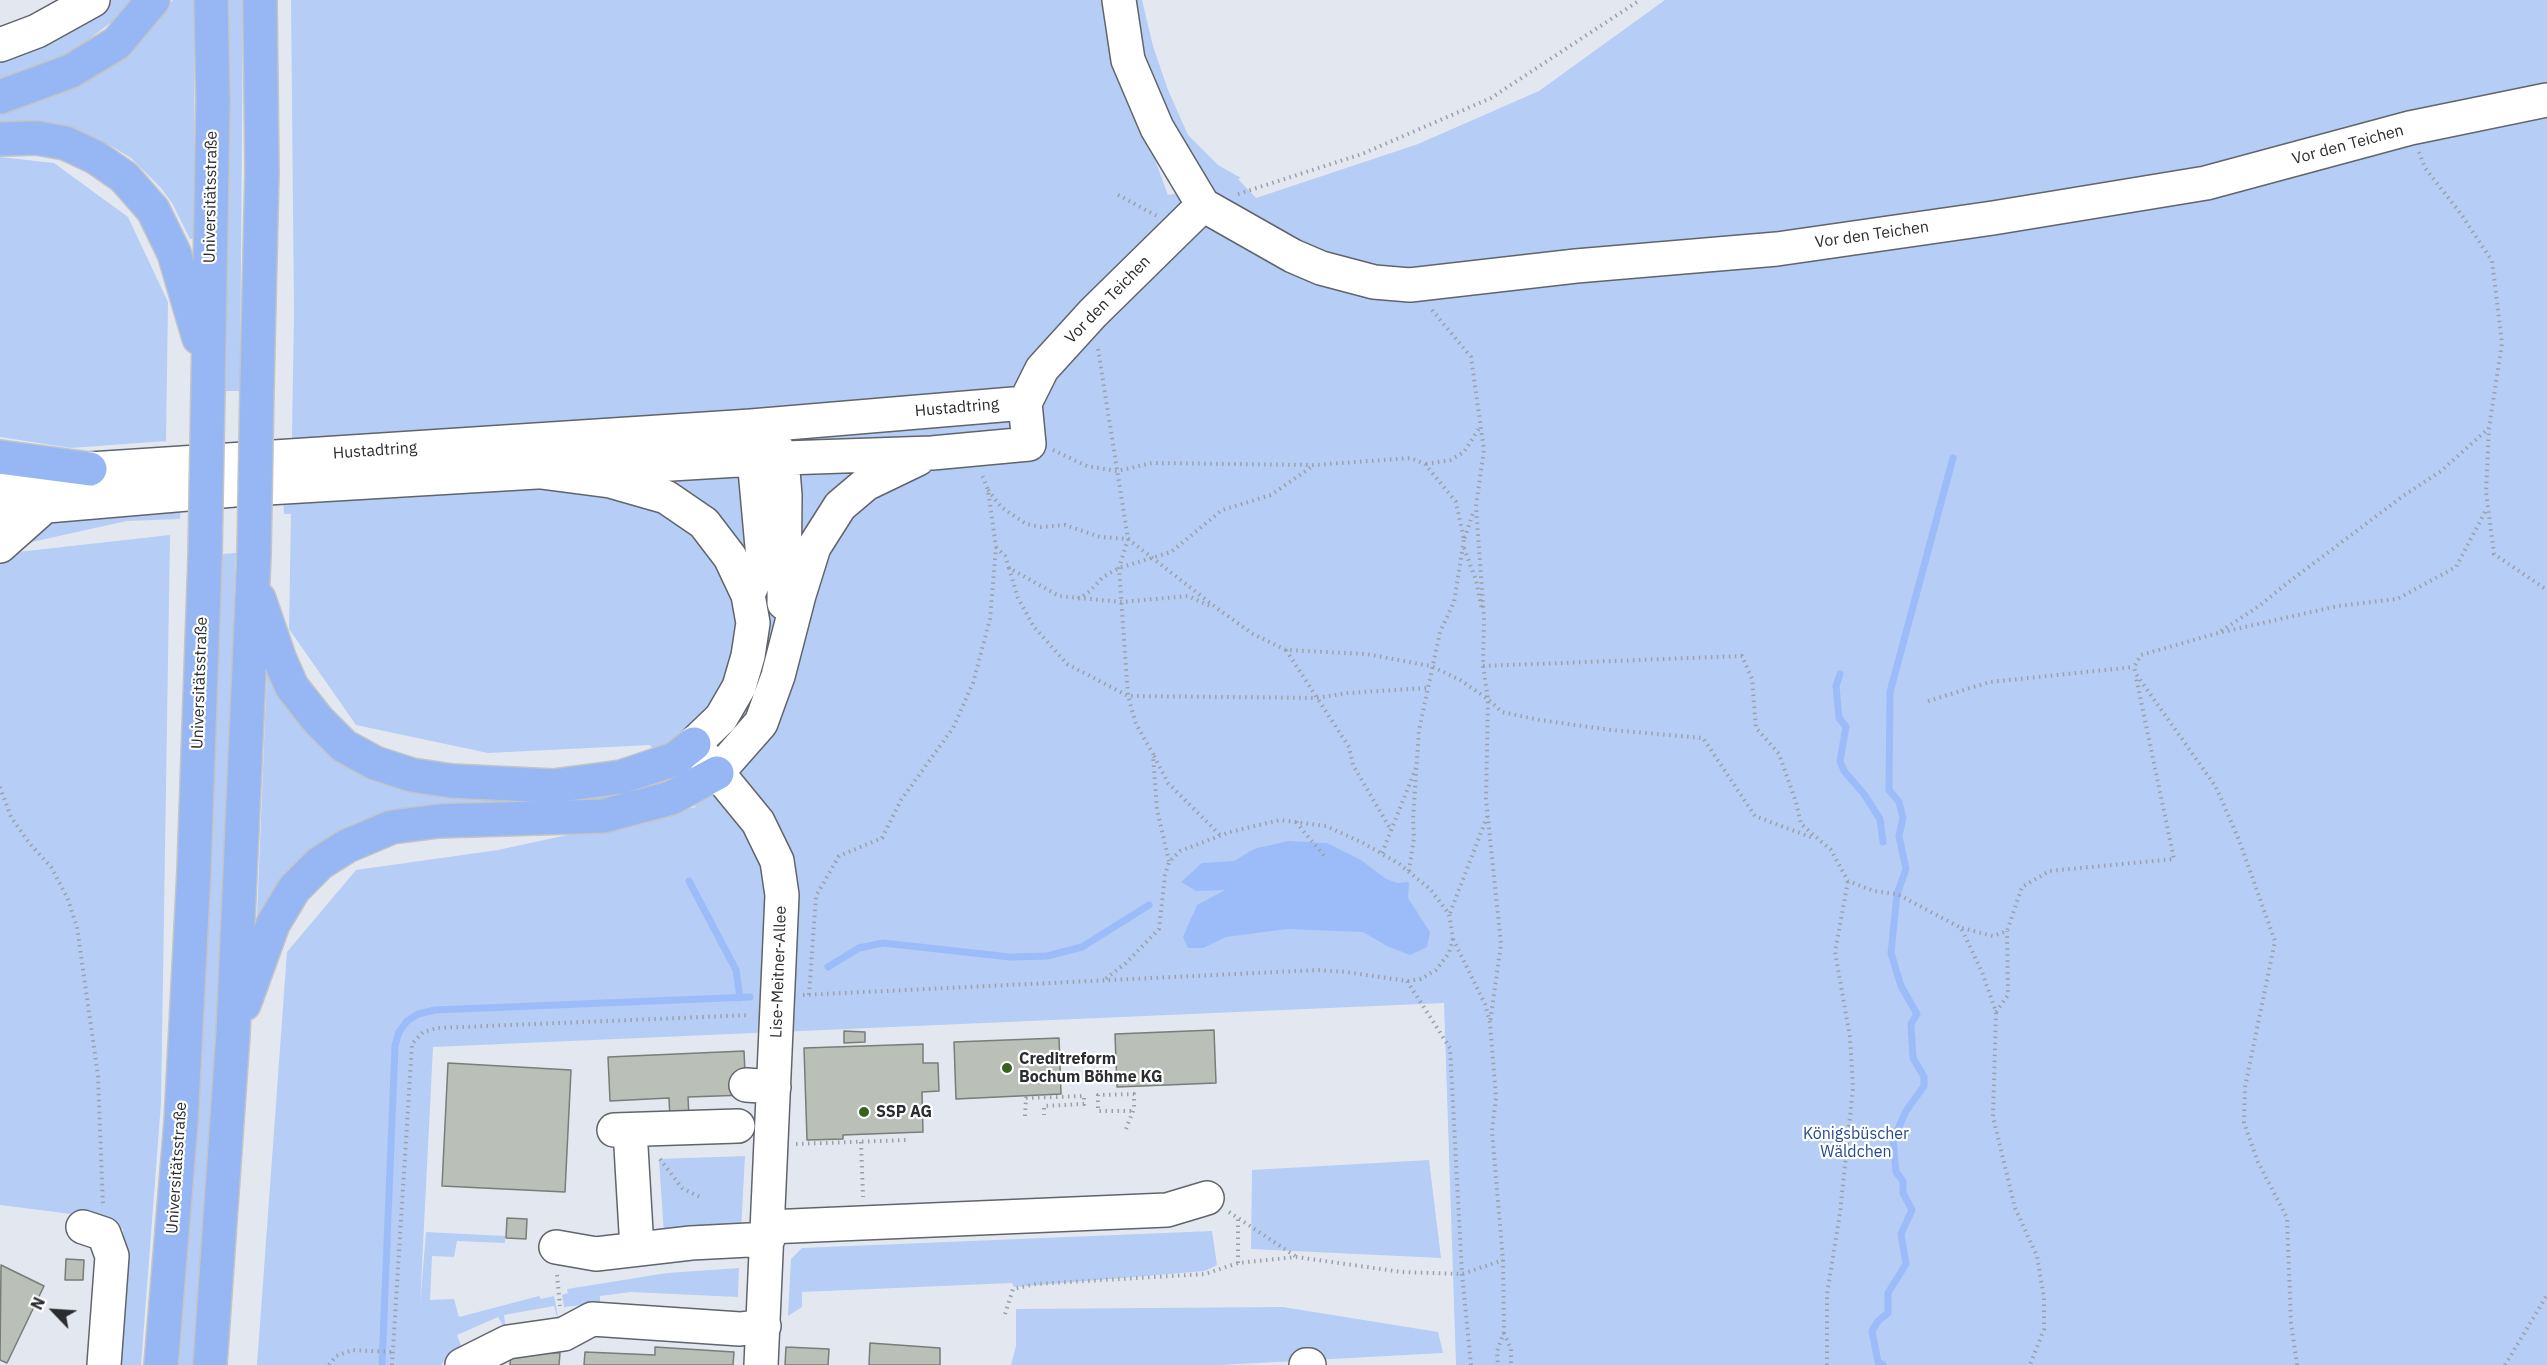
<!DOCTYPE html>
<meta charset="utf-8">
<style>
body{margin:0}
#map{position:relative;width:2547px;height:1365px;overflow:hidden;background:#e3e8f0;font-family:"IBM Plex Sans",sans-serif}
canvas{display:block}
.north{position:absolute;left:24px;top:1281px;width:60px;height:60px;-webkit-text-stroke:4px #fff;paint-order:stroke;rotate:295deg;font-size:16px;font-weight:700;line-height:24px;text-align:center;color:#2a2c2f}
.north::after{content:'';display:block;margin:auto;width:21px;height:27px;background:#2a2c2f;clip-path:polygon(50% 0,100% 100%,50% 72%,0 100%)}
</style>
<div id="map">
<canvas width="2547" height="1365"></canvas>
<div class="north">N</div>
</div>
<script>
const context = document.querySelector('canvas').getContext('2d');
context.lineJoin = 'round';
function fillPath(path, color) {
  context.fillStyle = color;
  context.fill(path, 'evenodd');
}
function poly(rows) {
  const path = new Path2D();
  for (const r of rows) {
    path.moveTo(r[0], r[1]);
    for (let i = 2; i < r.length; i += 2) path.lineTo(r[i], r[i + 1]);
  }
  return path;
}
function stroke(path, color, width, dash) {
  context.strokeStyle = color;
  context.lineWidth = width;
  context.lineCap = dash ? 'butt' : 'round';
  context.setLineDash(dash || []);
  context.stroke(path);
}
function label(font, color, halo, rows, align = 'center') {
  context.font = font + ' "IBM Plex Sans",sans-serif';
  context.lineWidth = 4.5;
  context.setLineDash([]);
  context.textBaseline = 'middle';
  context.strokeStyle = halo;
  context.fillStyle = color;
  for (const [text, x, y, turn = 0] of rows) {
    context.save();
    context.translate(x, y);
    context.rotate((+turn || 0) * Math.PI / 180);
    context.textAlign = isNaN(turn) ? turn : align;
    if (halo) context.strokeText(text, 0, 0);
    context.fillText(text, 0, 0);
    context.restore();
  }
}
fillPath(poly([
 [98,0,133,0,125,12,69,54,0,81,0,50],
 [173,0,194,0,195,239,190,239,172,203,160,187,131,158,113,147,74,130,36,122,0,124,0,111,130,49,146,34],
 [228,0,243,0,240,391,226,391],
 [291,0,1106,0,1113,46,1168,195,1211,186,1167,129,1133,42,1127,0,1142,0,1153,46,1168,90,1188,135,1218,165,1241,178,1238,179,1256,198,1418,144,1539,91,1665,0,2547,0,2547,1365,1456,1365,1444,1003,433,1047,420,1305,426,1232,505,1236,505,1243,457,1241,454,1257,432,1256,430,1300,454,1299,459,1317,539,1296,541,1299,554,1296,559,1322,554,1306,504,1315,506,1331,498,1317,457,1335,463,1350,450,1355,441,1365,257,1365,287,952,356,870,498,850,696,807,677,781,615,799,430,808,261,920,257,918,267,669,339,758,624,792,652,784,673,775,650,745,488,753,356,725,289,629,291,514,284,514,283,495,291,495,294,313],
 [0,157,54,163,128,217,168,302,166,441,71,448,0,437],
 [181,505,180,519,127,521,9,547,48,521],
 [170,535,161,1103,141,1365,113,1365,123,1229,87,1216,0,1205,0,554],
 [236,553,221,968,195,1365,176,1365,193,1174,206,968,222,554],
 [745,1156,741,1230,664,1235,659,1159],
 [1429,1160,1441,1258,1251,1249,1252,1170],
 [1212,1231,1217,1265,1205,1271,1014,1287,1012,1283,802,1292,802,1307,788,1316,791,1259,802,1248],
 [739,1268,738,1297,631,1292,600,1296,600,1303,564,1307,562,1295,568,1293,567,1289,667,1273],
 [1283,1307,1438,1332,1443,1353,1221,1365,1011,1365,1016,1346,1016,1309]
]), '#b6cdf6');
fillPath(poly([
 [1288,841,1327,843,1361,860,1386,879,1398,883,1409,882,1408,898,1430,932,1427,947,1410,955,1387,946,1363,932,1287,929,1226,937,1203,948,1188,948,1183,937,1197,905,1225,890,1196,891,1181,882,1202,863,1234,861,1254,849]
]), '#9cbcf9');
stroke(poly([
 [1840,674,1836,686,1839,718,1846,727,1840,761,1844,771,1864,794,1880,819,1883,842],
 [689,881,736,970,740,998],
 [828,967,859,948,883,943,1010,957,1047,956,1082,947,1149,905],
 [382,1365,395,1046,399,1032,407,1021,418,1014,435,1010,750,997],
 [1883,1365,1878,1362,1872,1331,1878,1321,1888,1313,1888,1293,1906,1264,1901,1234,1912,1210,1903,1193,1903,1181,1896,1172,1893,1140,1906,1111,1924,1086,1924,1077,1913,1058,1911,1024,1917,1014,1901,986,1891,953,1897,894,1906,869,1899,836,1903,818,1899,802,1889,790,1890,692,1953,458]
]), '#9cbcf9', 7);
const building = poly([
 [1214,1030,1216,1083,1117,1087,1115,1034,1214,1030],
 [844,1031,865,1032,865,1042,844,1043,844,1031],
 [1059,1038,1061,1094,956,1099,954,1042,1059,1038],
 [923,1044,923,1063,938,1063,939,1091,922,1092,923,1132,843,1135,843,1139,807,1140,804,1048,923,1044],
 [744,1051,746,1095,688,1097,689,1118,670,1119,669,1098,610,1101,608,1057,744,1051],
 [448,1063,571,1070,565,1192,442,1186,448,1063],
 [507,1218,527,1219,526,1239,506,1238,507,1218],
 [66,1259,84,1260,83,1280,65,1280,66,1259],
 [1,1265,44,1286,7,1363,0,1360,1,1265],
 [870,1343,940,1348,940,1365,869,1365,870,1343],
 [655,1347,734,1352,733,1365,584,1365,585,1352,655,1355,655,1347],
 [786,1347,829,1349,828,1365,785,1365,786,1347],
 [511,1351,560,1353,559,1365,510,1365,511,1351]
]);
fillPath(building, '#babfb8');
stroke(building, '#787d77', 1.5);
const minor = poly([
 [1119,0,1128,60,1157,128,1203,205,1293,256,1321,268,1374,282,1410,285,1576,266,1777,249,1993,218,2206,183,2410,128,2547,100],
 [0,45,37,31,93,0],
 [1025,403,1042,369,1093,313,1203,205],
 [773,441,782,459,785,495,784,603],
 [541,472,610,481,666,497,704,523,730,557,748,595,753,623,748,656,739,687,721,718,694,744,758,822,777,861,782,895,761,1365],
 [0,480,90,469,751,426,1025,403],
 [0,510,234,490,755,459,932,453,1029,444,1025,403],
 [0,546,45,506],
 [748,595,763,558,752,436],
 [717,773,761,723,778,676,799,595,814,547,840,506,866,484,918,459],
 [746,1085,774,1087],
 [614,1130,738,1126],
 [630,1130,637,1249],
 [83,1227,104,1234,112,1256,104,1365],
 [768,1227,1167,1210,1207,1198],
 [556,1247,596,1254,691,1243,768,1239],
 [462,1365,508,1342,564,1334,592,1319,740,1329,764,1326],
 [1306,1365,1309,1365]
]);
const highway = poly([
 [0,97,71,71,117,43,153,0],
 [0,139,37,138,65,143,95,157,124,177,153,210,174,253,199,338],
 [257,386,262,171,260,0],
 [208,388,213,101,211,0],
 [0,457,90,469],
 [259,599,280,660,292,687,318,720,344,746,375,763,412,775,452,781,553,786,621,777,675,759,694,744],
 [244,1004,273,924,294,889,320,863,347,846,392,827,439,821,603,816,671,798,717,773],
 [161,1365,181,1122,194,870,205,557],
 [210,1365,233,1034,254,555]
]);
stroke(minor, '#60646b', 36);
stroke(highway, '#c3c4c5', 36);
stroke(poly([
 [2419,152,2425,168,2461,214,2492,261,2502,343,2489,428,2486,492,2494,554,2547,590],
 [1238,194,1362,154,1491,98,1640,0],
 [1118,195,1157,216],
 [1432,310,1471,357,1484,450,1476,506,1484,618,1483,666,1488,699,1486,799,1501,944,1490,1023],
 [1098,349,1128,539,1119,568,1128,696,1136,724,1153,754,1157,810,1169,861],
 [1053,450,1087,466,1117,471,1152,463,1314,465,1410,458,1425,464,1456,502,1464,540,1474,510],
 [1426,464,1450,460,1464,452,1480,427],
 [988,490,1001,507,1026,524,1041,527,1065,525,1100,537,1128,539,1218,609,1253,634,1286,650,1366,654,1431,666,1460,680,1488,699,1502,712,1540,720,1611,730,1703,738,1755,816,1813,838],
 [996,547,1005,556,1009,568,1059,596,1122,602,1188,596,1212,607],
 [1464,548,1476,580,1482,610],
 [1009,568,1018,598,1034,627,1067,664,1128,696,1317,698,1347,693,1427,688],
 [1078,599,1090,591,1103,577,1119,568,1171,552,1222,510,1271,495,1314,465],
 [2221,631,2259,606,2290,581,2403,496,2441,471,2489,428],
 [1286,650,1349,747,1353,765,1391,830],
 [1483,666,1742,656,1752,679,1756,728,1779,754,1796,802,1801,824,1831,850,1848,881,1874,891,1897,894,1961,928,1982,972,1996,1012,1993,1117,2015,1208,2037,1256,2044,1298,2044,1329,2030,1365],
 [1928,701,1990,682,2134,667],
 [1154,756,1168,783,1220,835],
 [0,787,11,817,30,844,51,867,67,897,77,927,98,1076,103,1207],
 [1296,822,1326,858],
 [1382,853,1416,768],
 [1409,871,1414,838,1413,819,1419,730,1440,632,1454,602,1464,540],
 [1450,913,1487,817],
 [1962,928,1993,936,2007,931,2022,887,2049,871,2174,859,2136,677],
 [1453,939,1485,1004,1490,1023,1496,1098,1492,1131,1503,1260,1504,1332,1497,1351,1498,1365],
 [1407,981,1450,1048,1462,1274,1471,1365],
 [803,995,1317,970,1346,972,1407,981,1421,979,1436,970,1449,953,1453,938,1449,914,1430,889,1398,863,1363,843,1326,826,1280,820,1230,832,1180,851,1169,862,1165,875,1159,929,1126,963,1104,980],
 [809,995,816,896,839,856,882,838,901,800,953,728,973,683,990,619,996,547,988,490,982,475],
 [1996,1012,2008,995,2007,931],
 [1025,1116,1026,1098,1084,1096,1084,1104,1044,1106,1044,1115],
 [1126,1129,1133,1111,1134,1108,1134,1094,1098,1095,1098,1111,1133,1111],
 [861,1142,863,1197],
 [796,1144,906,1140],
 [660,1159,682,1188,702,1198],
 [1229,1212,1295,1256],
 [1238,1263,1238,1219],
 [557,1275,560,1306],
 [1005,1314,1013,1289,1036,1284,1205,1274,1238,1263,1296,1257,1402,1272,1462,1274,1503,1260],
 [1504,1333,1511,1349,1511,1365],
 [329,1365,336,1356,352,1350,392,1352],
 [392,1365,412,1044,423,1032,437,1028,749,1015],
 [1827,1365,1827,1294,1840,1213,1853,1088,1850,1037,1835,952,1848,881],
 [2297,1365,2291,1323,2287,1218,2258,1162,2244,1123,2245,1087,2275,941,2239,840,2216,787,2136,674,2134,667,2141,655,2218,633,2338,606,2397,599,2456,567,2487,508],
 [2505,1365,2547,1295]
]), '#9ca0a6', 4, [1.5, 4.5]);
stroke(minor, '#fff', 33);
stroke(highway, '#96b7f4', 33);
const highwayBridge = poly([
 [254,555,257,386],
 [205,557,208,388]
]);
stroke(highwayBridge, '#c3c4c5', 36, []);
stroke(highwayBridge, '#96b7f4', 33);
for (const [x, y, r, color] of [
 [1007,1068,6,"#376321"],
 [864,1112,6,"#376321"]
]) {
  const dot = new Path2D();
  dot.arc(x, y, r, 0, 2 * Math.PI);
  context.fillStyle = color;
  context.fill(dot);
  stroke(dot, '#fff', 2);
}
label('16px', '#2a2c2f', '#fff', [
 ["Vor den Teichen",2348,145,-15],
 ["Universitätsstraße",211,197,-89],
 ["Vor den Teichen",1872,235,-8],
 ["Vor den Teichen",1108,300,-46],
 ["Hustadtring",957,408,-5],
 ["Hustadtring",375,451,-4],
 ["Universitätsstraße",200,683,-88],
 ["Lise-Meitner-Allee",779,972,-88],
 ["Universitätsstraße",177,1168,-86]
]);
label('bold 16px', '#2a2c2f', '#fff', [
 ["Creditreform",1019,1059],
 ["Bochum Böhme KG",1019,1077],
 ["SSP AG",876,1112]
], 'left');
label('16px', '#264a90', '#fff', [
 ["Königsbüscher",1856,1134],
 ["Wäldchen",1856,1152]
]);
</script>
